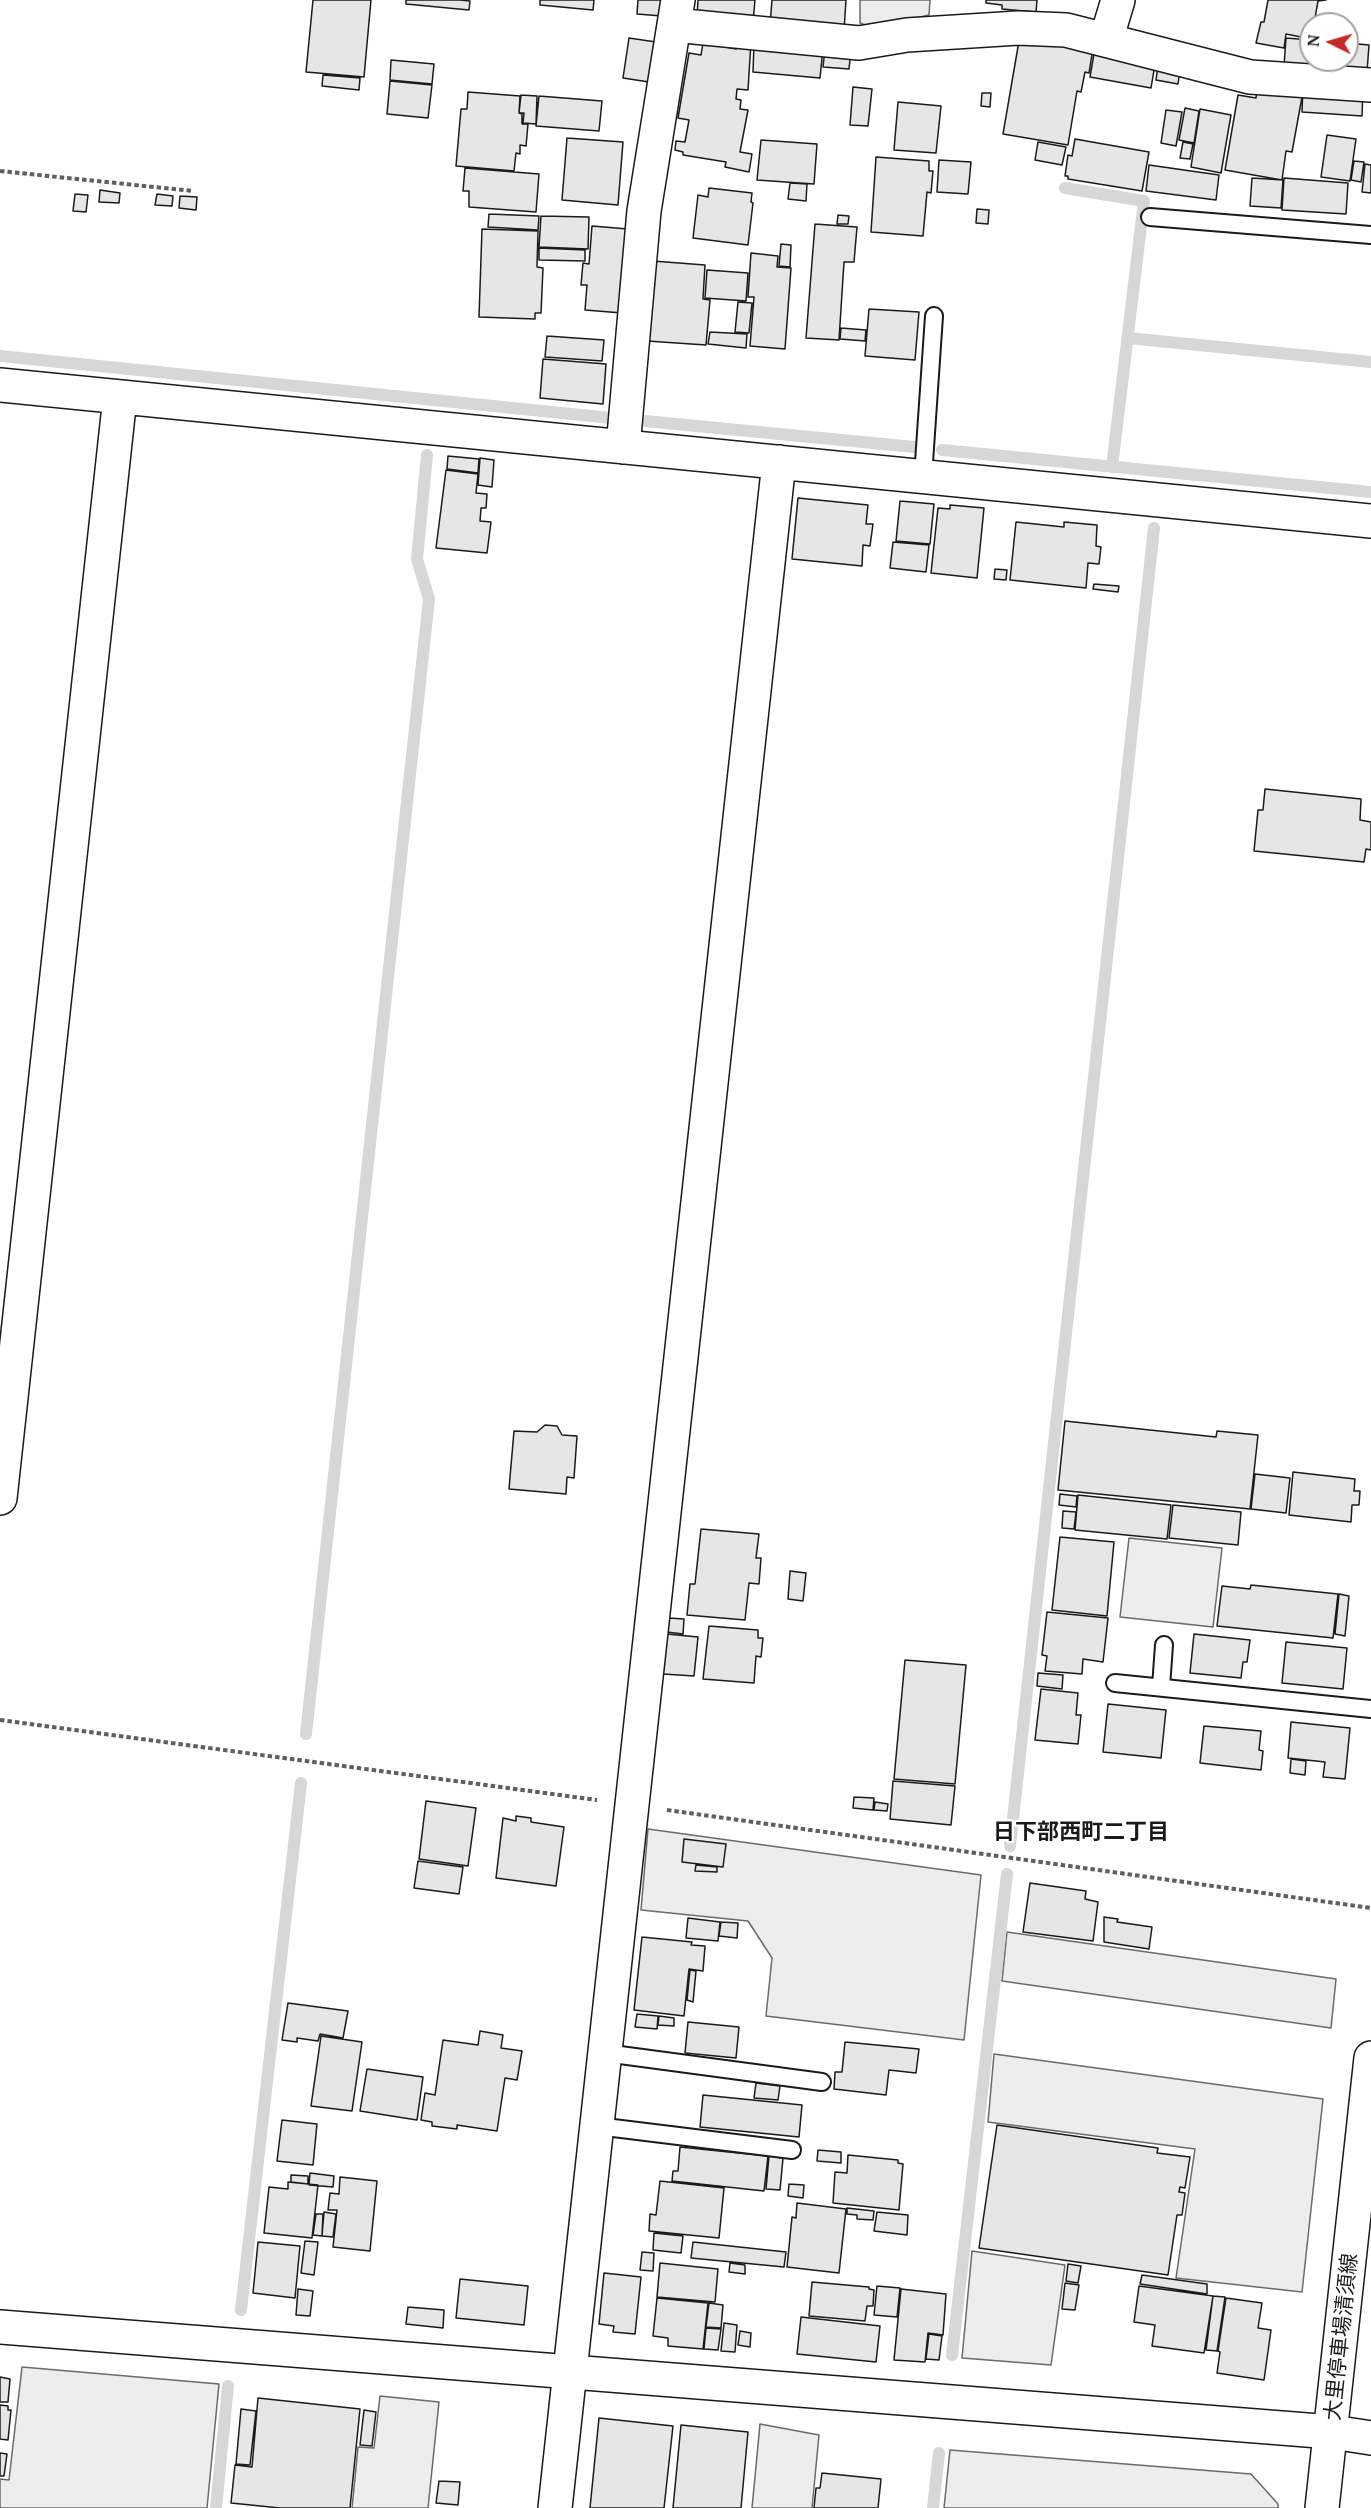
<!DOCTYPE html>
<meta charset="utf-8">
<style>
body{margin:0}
#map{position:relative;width:1371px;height:2508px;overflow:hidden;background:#fff;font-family:"PT Serif",serif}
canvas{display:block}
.north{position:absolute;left:1299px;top:12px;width:60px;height:60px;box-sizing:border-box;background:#fff;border:2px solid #a3a3a3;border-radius:50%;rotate:275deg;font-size:16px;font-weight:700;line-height:24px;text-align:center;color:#1a1a1a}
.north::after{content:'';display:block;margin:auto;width:21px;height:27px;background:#c62828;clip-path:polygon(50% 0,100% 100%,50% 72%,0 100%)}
</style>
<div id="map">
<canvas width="1371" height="2508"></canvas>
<div class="north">N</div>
</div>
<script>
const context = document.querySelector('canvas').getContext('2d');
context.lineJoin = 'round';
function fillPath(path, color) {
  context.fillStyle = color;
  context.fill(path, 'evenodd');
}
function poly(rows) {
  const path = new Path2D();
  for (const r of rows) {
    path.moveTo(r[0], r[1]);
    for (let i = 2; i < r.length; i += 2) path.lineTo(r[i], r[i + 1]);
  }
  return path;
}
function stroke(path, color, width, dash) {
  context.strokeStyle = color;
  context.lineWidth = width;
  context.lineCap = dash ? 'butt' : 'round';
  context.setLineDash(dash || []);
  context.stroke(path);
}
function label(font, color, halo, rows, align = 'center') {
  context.font = font + ' "PT Serif","Noto Sans JP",serif';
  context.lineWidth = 4.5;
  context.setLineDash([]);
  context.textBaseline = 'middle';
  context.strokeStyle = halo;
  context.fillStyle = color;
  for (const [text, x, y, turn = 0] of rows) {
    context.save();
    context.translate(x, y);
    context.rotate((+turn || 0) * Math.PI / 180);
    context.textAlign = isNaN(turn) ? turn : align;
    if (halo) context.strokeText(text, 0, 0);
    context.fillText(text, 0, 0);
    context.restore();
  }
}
const built = poly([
 [860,0,930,0,929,15,873,28,860,23,860,0],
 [1129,1538,1222,1548,1213,1627,1120,1617,1129,1538],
 [648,1829,981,1875,964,2040,766,2016,772,1958,748,1921,641,1910,648,1829],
 [1007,1932,1336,1979,1331,2028,1002,1981,1007,1932],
 [994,2054,1323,2099,1302,2292,1176,2278,1195,2149,988,2122,994,2054],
 [972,2251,1065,2265,1051,2365,962,2358,972,2251],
 [22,2367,219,2384,207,2508,0,2508,0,2479,9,2480,22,2367],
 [380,2396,439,2402,428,2508,352,2508,358,2447,374,2448,380,2396],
 [760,2424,819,2435,812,2508,752,2508,760,2424],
 [950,2450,1251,2474,1278,2504,1278,2508,944,2508,950,2450]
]);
fillPath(built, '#ededed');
stroke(built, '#6a6a6a', 1.5);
stroke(poly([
 [1065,188,1144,201,1112,467],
 [1128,338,1371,362],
 [0,356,611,418],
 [645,421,914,447],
 [942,450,1371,492],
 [306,1734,429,599,417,559,427,455],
 [1010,1846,1154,528],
 [241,2310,301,1783],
 [952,2355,1007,1874],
 [216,2508,228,2386],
 [933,2508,939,2453]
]), '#d7d7d7', 12);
const building = poly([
 [313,0,371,0,364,77,306,72,313,0],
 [406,0,460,0,470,1,469,10,406,4,406,0],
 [540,0,594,0,593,10,540,5,540,0],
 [638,0,664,0,662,16,637,14,638,0],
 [698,0,755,0,753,22,697,18,698,0],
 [772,0,846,0,844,31,770,25,772,0],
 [986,0,1037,0,1036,12,1002,9,1002,5,986,3,986,0],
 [1268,0,1326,0,1318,1,1314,24,1311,24,1311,39,1286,34,1284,48,1256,43,1261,22,1264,22,1268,0],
 [1020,35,1093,48,1089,73,1085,72,1081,92,1077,91,1068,145,1003,134,1020,35],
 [629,38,656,42,649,82,623,78,629,38],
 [1286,38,1311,40,1311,60,1347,60,1347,43,1369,45,1367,72,1284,66,1286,38],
 [736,41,751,42,748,90,737,89,736,99,741,100,740,109,748,110,740,152,752,154,749,172,725,167,726,162,683,155,683,152,675,150,676,141,685,142,689,120,678,118,689,53,701,55,703,43,736,49,736,41],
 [754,43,823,48,820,78,753,72,754,43],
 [1095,48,1156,58,1151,88,1090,77,1095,48],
 [825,49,851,51,849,69,823,67,825,49],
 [391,60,434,64,432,84,390,80,391,60],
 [1158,66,1180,70,1178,84,1156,80,1158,66],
 [323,75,360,78,359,90,322,86,323,75],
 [390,81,432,85,428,118,387,114,390,81],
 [1303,86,1363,90,1362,116,1302,112,1303,86],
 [853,87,872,89,868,126,850,125,853,87],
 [1257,89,1302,97,1292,152,1286,151,1282,180,1225,170,1238,95,1256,98,1257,89],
 [468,92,520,96,519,113,522,114,522,124,528,124,526,146,520,145,520,154,516,153,514,171,456,166,461,109,467,109,468,92],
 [982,93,991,93,990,107,981,106,982,93],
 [521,95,537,96,536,124,523,123,524,113,519,113,521,95],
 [539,96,602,101,599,131,536,126,539,96],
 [898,102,941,106,936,153,894,150,898,102],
 [1185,108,1199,111,1194,143,1179,140,1185,108],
 [1200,109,1231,115,1221,173,1191,167,1200,109],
 [1166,110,1182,112,1176,146,1161,143,1166,110],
 [1327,135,1356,139,1350,181,1321,177,1327,135],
 [567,138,623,142,618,205,562,200,567,138],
 [1075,139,1149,152,1142,191,1068,179,1068,176,1065,176,1068,155,1072,156,1075,139],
 [761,140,817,144,814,184,757,180,761,140],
 [1038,142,1066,147,1062,165,1035,160,1038,142],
 [1183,142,1193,144,1190,159,1180,158,1183,142],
 [876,157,929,161,929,171,933,171,931,193,927,192,923,236,871,232,876,157],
 [939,160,971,162,968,194,937,192,939,160],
 [1354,161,1364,162,1361,182,1351,180,1354,161],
 [1365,164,1371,165,1371,193,1362,192,1365,164],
 [1149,165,1219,175,1216,200,1146,191,1149,165],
 [465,168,539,174,536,212,469,207,469,191,463,191,465,168],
 [1252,178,1283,180,1281,208,1250,206,1252,178],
 [1284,178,1348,183,1346,214,1282,210,1284,178],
 [790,183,807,184,806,201,788,199,790,183],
 [709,188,752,193,751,202,753,203,748,245,693,238,698,195,708,197,709,188],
 [100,190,120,193,119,203,99,202,100,190],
 [75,194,88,195,86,212,73,211,75,194],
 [157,194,173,196,172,206,155,205,157,194],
 [180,196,197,197,196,210,179,208,180,196],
 [977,209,989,210,988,224,976,223,977,209],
 [489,214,539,216,538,230,488,227,489,214],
 [838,215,849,216,848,224,837,224,838,215],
 [541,216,589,217,588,249,539,247,541,216],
 [815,224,857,227,854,262,844,262,839,340,806,338,815,224],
 [592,226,628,229,622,313,585,310,587,285,581,285,583,263,589,264,592,226],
 [482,229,538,231,537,267,543,268,541,313,535,313,535,319,479,317,482,229],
 [781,244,791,245,790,267,779,266,781,244],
 [539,248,585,250,585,261,539,260,539,248],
 [751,253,778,256,777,267,791,268,785,349,750,346,754,297,748,297,751,253],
 [653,261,705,265,703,299,710,300,706,345,647,341,653,261],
 [707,270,748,273,746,301,705,298,707,270],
 [738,302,752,303,749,333,735,332,738,302],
 [869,309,919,312,915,360,865,356,869,309],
 [841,328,866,330,865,341,840,339,841,328],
 [710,332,747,334,746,348,708,344,710,332],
 [547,336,604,340,602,361,545,357,547,336],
 [543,359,606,364,603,404,540,398,543,359],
 [448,456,479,459,478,473,447,469,448,456],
 [480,458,494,460,492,487,478,485,480,458],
 [446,470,478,474,476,493,487,494,486,508,481,508,480,521,491,522,487,553,436,548,446,470],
 [798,498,868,505,866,524,873,524,870,546,863,545,862,566,792,559,798,498],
 [900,501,934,504,930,544,896,541,900,501],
 [950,505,984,508,977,578,931,573,938,508,950,509,950,505],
 [1016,522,1064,527,1064,522,1097,525,1096,546,1101,547,1099,564,1088,563,1086,588,1010,580,1016,522],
 [893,542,929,545,926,572,890,568,893,542],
 [995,569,1007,570,1006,580,994,579,995,569],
 [1094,584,1119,586,1118,592,1093,589,1094,584],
 [1265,789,1361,799,1360,820,1371,822,1371,850,1366,849,1364,862,1254,851,1258,810,1263,810,1265,789],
 [1065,1421,1216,1437,1217,1431,1258,1435,1250,1509,1058,1490,1065,1421],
 [545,1425,557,1426,562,1435,577,1436,574,1478,567,1477,566,1494,509,1489,514,1431,537,1432,545,1425],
 [1293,1472,1355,1479,1354,1491,1360,1491,1359,1505,1352,1505,1351,1522,1289,1515,1293,1472],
 [1255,1474,1290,1478,1286,1513,1251,1509,1255,1474],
 [1060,1494,1077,1496,1076,1507,1059,1505,1060,1494],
 [1078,1495,1171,1505,1167,1539,1075,1530,1078,1495],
 [1173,1505,1241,1512,1238,1545,1169,1538,1173,1505],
 [1063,1511,1076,1512,1074,1529,1062,1528,1063,1511],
 [701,1529,759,1534,756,1558,761,1558,759,1584,749,1583,745,1620,687,1615,690,1584,695,1584,701,1529],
 [1060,1537,1114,1542,1107,1616,1052,1610,1060,1537],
 [790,1571,806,1573,803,1601,788,1599,790,1571],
 [1251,1585,1338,1594,1333,1638,1217,1626,1222,1586,1250,1589,1251,1585],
 [1339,1594,1349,1596,1345,1636,1335,1634,1339,1594],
 [1047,1612,1108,1618,1103,1662,1083,1659,1082,1674,1045,1671,1047,1656,1042,1655,1047,1612],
 [669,1618,684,1619,683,1634,667,1632,669,1618],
 [709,1626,758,1630,758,1638,763,1638,761,1657,756,1656,754,1683,703,1679,709,1626],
 [667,1634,698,1637,694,1676,663,1674,667,1634],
 [1194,1634,1250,1640,1247,1662,1243,1662,1241,1678,1190,1673,1194,1634],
 [1286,1642,1347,1648,1343,1689,1282,1683,1286,1642],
 [905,1660,966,1665,955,1784,894,1779,905,1660],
 [1038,1673,1063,1675,1062,1689,1037,1686,1038,1673],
 [1041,1689,1078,1693,1076,1715,1081,1715,1078,1744,1035,1740,1041,1689],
 [1108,1704,1166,1710,1161,1758,1103,1752,1108,1704],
 [1291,1722,1350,1728,1345,1779,1323,1777,1325,1762,1288,1758,1291,1722],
 [1204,1726,1261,1731,1259,1750,1263,1751,1261,1770,1200,1763,1204,1726],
 [1291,1759,1306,1761,1305,1775,1290,1773,1291,1759],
 [893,1781,955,1786,951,1825,890,1819,893,1781],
 [854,1797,874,1798,873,1810,853,1808,854,1797],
 [426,1801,476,1808,468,1866,419,1859,426,1801],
 [875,1802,888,1804,887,1811,874,1810,875,1802],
 [516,1816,531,1818,531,1822,564,1827,556,1886,496,1878,503,1818,516,1821,516,1816],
 [684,1839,726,1844,723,1867,682,1862,684,1839],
 [418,1861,463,1867,459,1894,414,1888,418,1861],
 [696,1865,717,1867,717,1872,695,1871,696,1865],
 [1030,1883,1086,1891,1085,1899,1098,1902,1093,1941,1023,1932,1030,1883],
 [1104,1917,1118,1919,1117,1922,1152,1927,1149,1949,1104,1942,1104,1917],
 [688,1918,720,1922,718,1941,686,1938,688,1918],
 [721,1922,738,1923,737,1938,719,1936,721,1922],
 [642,1937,692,1942,691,1945,705,1946,703,1971,689,1969,684,2016,634,2010,642,1937],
 [690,1970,696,1971,693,2002,687,2000,690,1970],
 [288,2003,348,2011,343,2038,320,2034,318,2041,297,2038,297,2042,282,2040,288,2003],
 [637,2014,658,2016,657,2029,635,2027,637,2014],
 [659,2016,674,2018,674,2026,658,2025,659,2016],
 [688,2022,739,2027,736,2058,685,2053,688,2022],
 [480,2031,503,2035,501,2048,522,2051,517,2080,505,2078,497,2131,457,2125,457,2129,432,2126,432,2122,421,2120,425,2093,435,2095,443,2040,478,2045,480,2031],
 [321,2036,362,2042,352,2111,311,2106,321,2036],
 [845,2042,919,2049,916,2073,889,2070,886,2095,834,2089,835,2072,842,2072,845,2042],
 [367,2069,423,2077,417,2120,360,2111,367,2069],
 [756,2083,780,2086,778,2100,754,2098,756,2083],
 [703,2095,802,2105,799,2137,700,2127,703,2095],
 [282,2120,317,2124,313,2165,277,2161,282,2120],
 [997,2125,1158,2148,1157,2153,1190,2157,1185,2188,1180,2187,1179,2192,1185,2193,1182,2215,1177,2215,1168,2275,979,2248,997,2125],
 [680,2147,768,2156,764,2191,672,2181,673,2171,678,2171,680,2147],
 [818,2150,841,2152,841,2163,817,2161,818,2150],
 [848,2155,898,2160,898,2163,903,2164,899,2210,833,2203,835,2172,847,2173,848,2155],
 [769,2156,783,2158,780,2190,766,2189,769,2156],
 [310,2173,334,2176,333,2187,309,2185,310,2173],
 [291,2175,308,2176,308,2184,291,2182,291,2175],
 [340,2177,377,2181,370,2251,333,2247,337,2210,328,2210,330,2193,339,2194,340,2177],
 [660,2181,724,2188,719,2238,649,2231,650,2214,656,2215,660,2181],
 [288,2182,318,2185,312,2238,264,2233,269,2187,288,2189,288,2182],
 [789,2184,804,2185,803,2198,788,2196,789,2184],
 [797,2203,846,2209,839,2273,787,2267,792,2217,796,2218,797,2203],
 [847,2208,874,2211,873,2220,857,2219,857,2215,847,2214,847,2208],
 [324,2212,336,2214,333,2237,322,2236,324,2212],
 [877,2212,908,2215,907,2235,874,2231,877,2212],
 [316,2214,323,2214,322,2236,313,2235,316,2214],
 [654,2233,683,2236,681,2253,653,2250,654,2233],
 [305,2241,318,2242,314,2275,301,2273,305,2241],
 [258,2242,300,2246,295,2298,253,2293,258,2242],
 [693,2242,786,2252,784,2267,691,2258,693,2242],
 [642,2252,654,2253,653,2271,640,2270,642,2252],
 [660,2263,718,2269,715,2302,657,2297,660,2263],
 [730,2263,745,2265,745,2274,729,2272,730,2263],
 [1068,2264,1081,2266,1078,2283,1066,2281,1068,2264],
 [604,2273,641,2277,635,2334,613,2332,614,2326,599,2324,604,2273],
 [1142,2275,1207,2284,1207,2294,1140,2284,1142,2275],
 [460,2279,528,2286,524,2325,456,2318,460,2279],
 [812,2282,869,2287,869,2289,874,2290,873,2306,867,2306,865,2321,809,2316,812,2282],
 [1065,2283,1079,2285,1075,2310,1062,2309,1065,2283],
 [877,2286,900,2288,897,2317,874,2315,877,2286],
 [1139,2286,1213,2296,1204,2353,1152,2346,1155,2325,1134,2322,1139,2286],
 [298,2289,313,2291,310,2316,296,2315,298,2289],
 [901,2289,946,2294,943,2335,928,2333,925,2362,894,2360,901,2289],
 [1213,2296,1225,2297,1217,2351,1206,2350,1213,2296],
 [657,2298,708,2303,703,2349,668,2346,668,2338,653,2336,657,2298],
 [1226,2298,1262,2303,1258,2328,1271,2330,1264,2380,1217,2373,1220,2352,1218,2351,1226,2298],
 [709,2303,723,2305,721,2328,706,2327,709,2303],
 [408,2307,444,2310,443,2328,406,2324,408,2307],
 [801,2317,880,2326,876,2362,797,2354,801,2317],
 [724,2323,737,2325,735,2352,721,2351,724,2323],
 [706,2328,721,2329,718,2350,704,2349,706,2328],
 [740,2331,751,2333,750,2347,738,2345,740,2331],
 [929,2334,942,2336,939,2360,926,2359,929,2334],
 [0,2377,10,2379,8,2402,0,2402,0,2377],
 [258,2398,360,2409,350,2508,280,2508,231,2503,235,2465,252,2467,258,2398],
 [0,2405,8,2406,8,2410,11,2410,8,2440,0,2439,0,2405],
 [241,2409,256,2411,250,2465,236,2464,241,2409],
 [364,2410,376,2412,372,2446,360,2445,364,2410],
 [599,2418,673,2426,664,2508,590,2508,599,2418],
 [681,2425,748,2432,741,2508,673,2508,681,2425],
 [0,2453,7,2454,4,2476,0,2476,0,2453],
 [822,2473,881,2479,878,2508,814,2508,816,2488,820,2488,822,2473],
 [439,2481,460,2482,458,2505,436,2503,439,2481]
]);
fillPath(building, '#e6e6e6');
stroke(building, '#1a1a1a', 1.5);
const service = poly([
 [1150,217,1371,235],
 [923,477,934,316],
 [1115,1683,1371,1709],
 [1161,1687,1164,1645],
 [605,2053,822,2082],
 [597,2126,792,2150]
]);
const minor = poly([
 [674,25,859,43,907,35,1018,28,1066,30,1250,77,1371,85],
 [1106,40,1118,0],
 [0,385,1371,521],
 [623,447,644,211,678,0],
 [0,1498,120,397],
 [555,2508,779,462]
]);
const tertiary = poly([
 [0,2327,1332,2432,1371,2438]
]);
const secondary = poly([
 [1322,2508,1371,2058]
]);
stroke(service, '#1a1a1a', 20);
stroke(minor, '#1a1a1a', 36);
stroke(tertiary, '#1a1a1a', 36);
stroke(secondary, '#1a1a1a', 36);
stroke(poly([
 [0,171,193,191],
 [0,1720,597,1800],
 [667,1810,1371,1908]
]), '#5f5f5f', 4, [4.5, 3]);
stroke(service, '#fff', 16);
stroke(minor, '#fff', 33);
stroke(tertiary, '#fff', 33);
stroke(secondary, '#fff', 33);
label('21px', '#1a1a1a', '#fff', [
 ["大里停車場清須線",1342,2337,-84]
]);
label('bold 22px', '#1a1a1a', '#fff', [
 ["日下部西町二丁目",1081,1833]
]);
</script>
